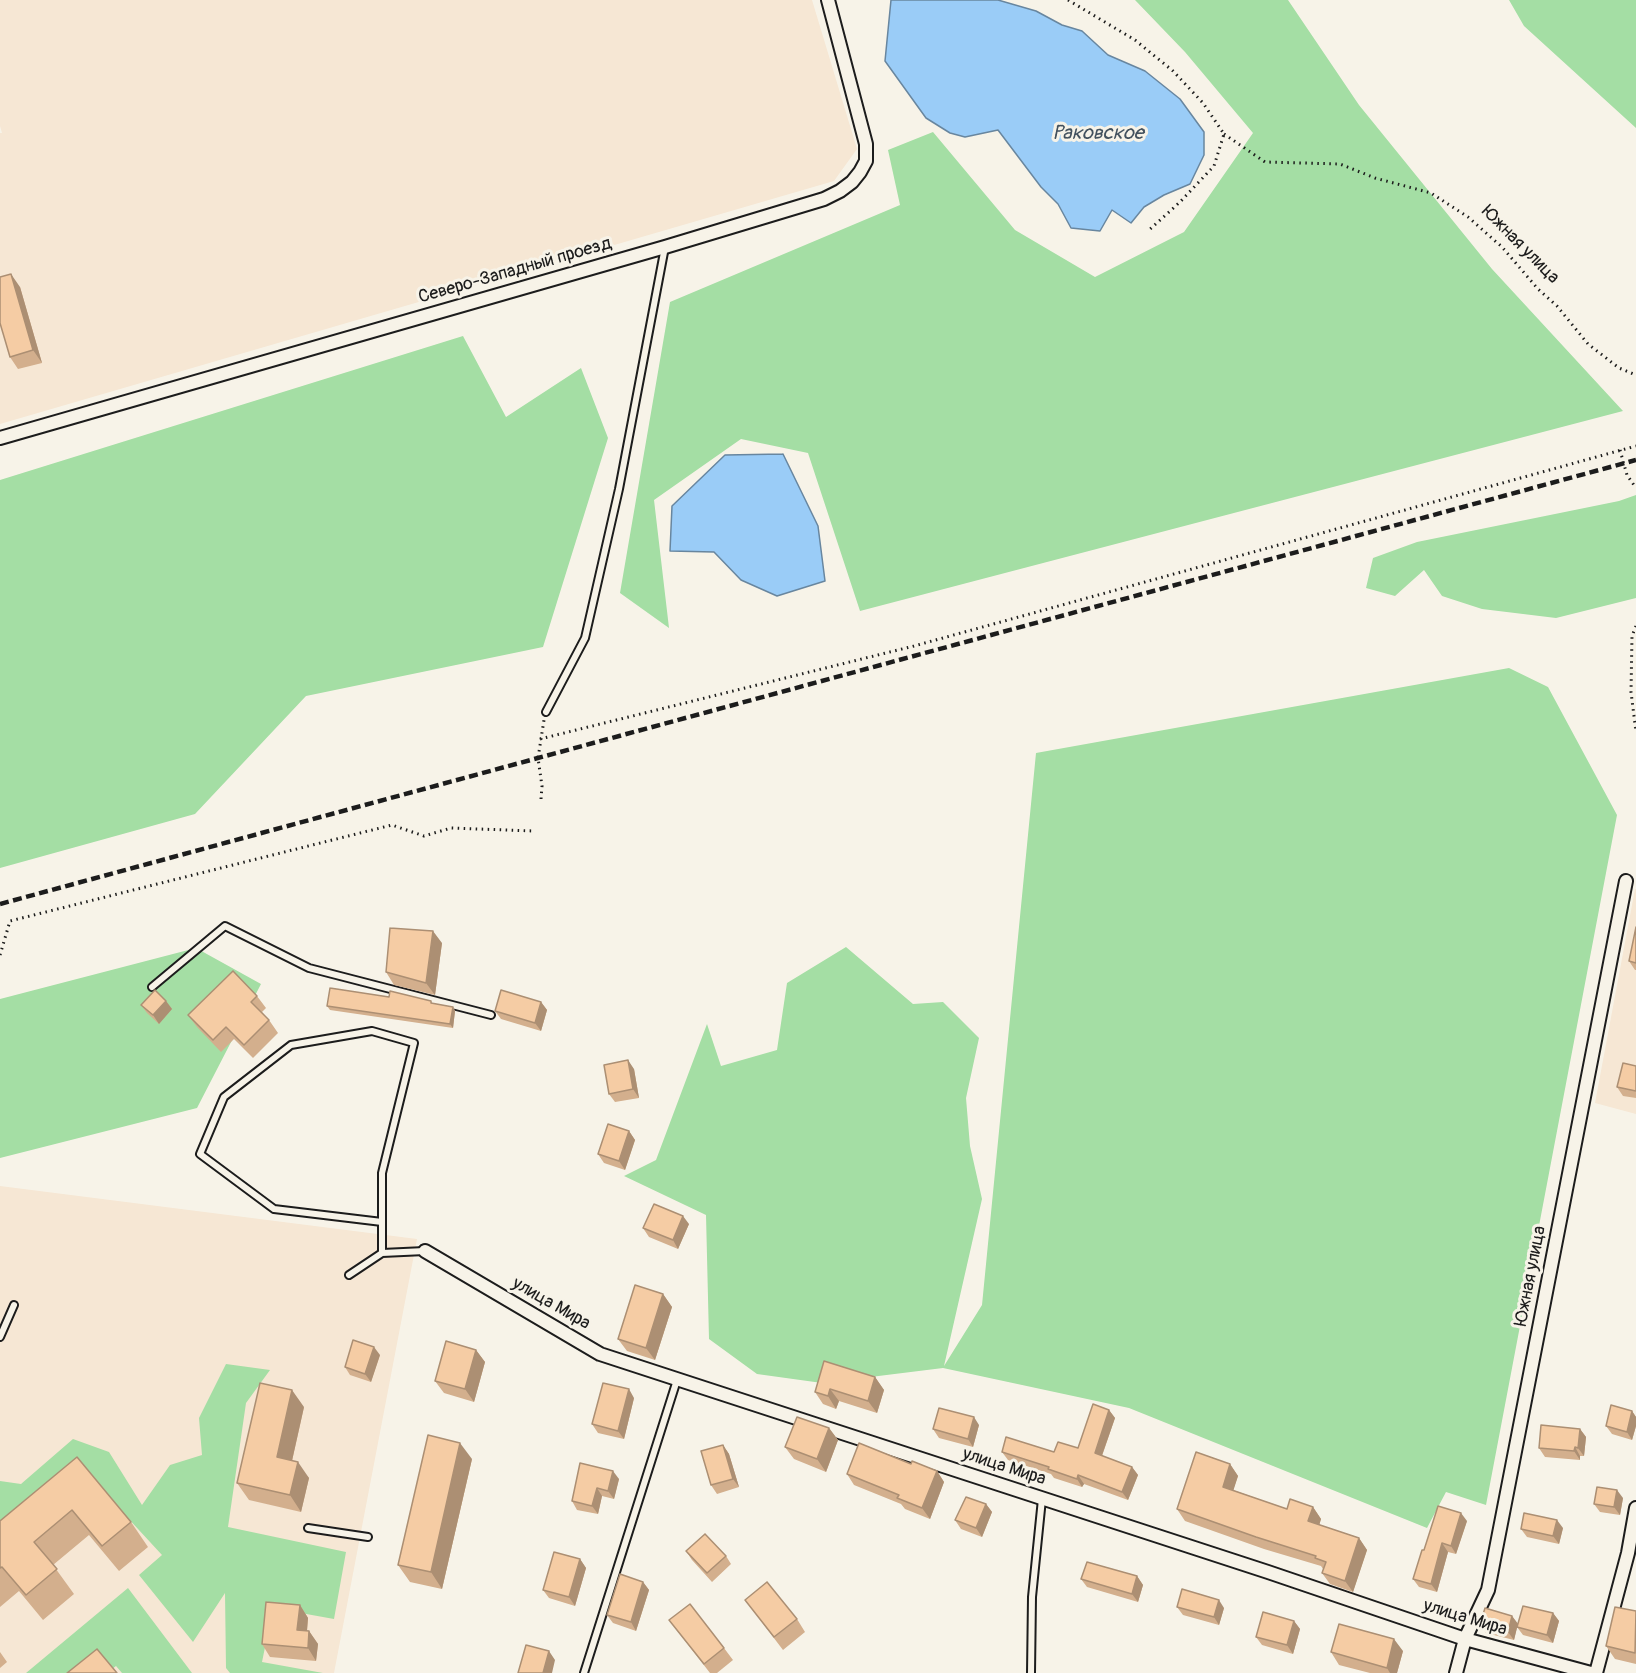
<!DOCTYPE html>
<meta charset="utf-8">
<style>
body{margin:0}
canvas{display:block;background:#f7f3e8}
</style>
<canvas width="1636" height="1673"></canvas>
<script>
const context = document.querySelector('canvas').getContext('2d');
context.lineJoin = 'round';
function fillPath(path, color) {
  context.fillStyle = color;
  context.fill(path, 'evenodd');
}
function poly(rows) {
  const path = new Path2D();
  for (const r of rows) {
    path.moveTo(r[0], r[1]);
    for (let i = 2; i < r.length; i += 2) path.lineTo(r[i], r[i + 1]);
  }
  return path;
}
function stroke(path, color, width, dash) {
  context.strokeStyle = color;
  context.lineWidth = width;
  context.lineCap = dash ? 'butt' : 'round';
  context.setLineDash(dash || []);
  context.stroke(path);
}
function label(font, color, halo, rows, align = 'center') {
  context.font = font + ' Pangolin,sans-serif';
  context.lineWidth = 6;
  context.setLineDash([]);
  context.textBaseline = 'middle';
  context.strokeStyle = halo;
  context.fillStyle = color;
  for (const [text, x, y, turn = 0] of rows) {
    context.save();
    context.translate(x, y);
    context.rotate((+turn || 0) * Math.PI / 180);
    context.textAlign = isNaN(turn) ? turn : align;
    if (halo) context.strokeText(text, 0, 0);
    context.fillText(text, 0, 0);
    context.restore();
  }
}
fillPath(poly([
 [0,0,812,0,857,149,834,181,0,424,0,133,2,133,0,126],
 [1635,889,1636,889,1636,1114,1595,1103],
 [0,1186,417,1239,334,1673,0,1673]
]), '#f6e7d4');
fillPath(poly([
 [1135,0,1288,0,1359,105,1492,269,1623,411,860,611,808,453,741,439,654,500,669,628,620,593,670,302,900,205,888,150,933,132,1015,230,1095,277,1184,232,1253,133,1185,52],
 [1509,0,1636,0,1636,128,1524,26],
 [463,336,506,417,581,368,608,438,543,647,306,696,195,814,0,868,0,480],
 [1636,495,1636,598,1556,618,1482,609,1442,596,1424,570,1395,596,1366,588,1373,558,1417,542,1619,501],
 [1509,668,1548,687,1617,815,1486,1505,1446,1492,1427,1528,1129,1408,943,1368,822,1383,757,1374,709,1339,706,1215,624,1176,656,1160,707,1024,721,1066,777,1050,787,983,846,947,913,1004,943,1002,979,1038,966,1098,970,1146,982,1199,944,1366,982,1305,1036,753],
 [196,948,261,984,197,1108,0,1158,0,999],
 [226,1364,270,1370,246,1403,228,1527,346,1552,334,1619,273,1608,262,1662,323,1673,230,1673,226,1668,225,1593,193,1642,139,1575,162,1555,91,1478,0,1557,0,1481,21,1484,73,1439,109,1452,142,1505,170,1465,202,1455,199,1418],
 [128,1588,192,1673,122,1673,116,1666,107,1673,26,1673]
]), '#a4dea4');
const water = poly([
 [891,0,998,0,1036,11,1062,25,1082,31,1108,55,1145,71,1180,99,1204,132,1204,155,1190,184,1164,195,1144,207,1131,223,1112,210,1100,231,1071,228,1058,204,1041,187,998,130,965,137,950,133,926,118,885,61,891,0],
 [783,454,818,526,825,581,777,596,741,580,714,552,670,551,672,506,725,455,783,454]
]);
fillPath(water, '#9accf7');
stroke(water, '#68869f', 1.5);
const service = poly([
 [546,712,585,638,619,489,665,247],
 [152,987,225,926,309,968,491,1015],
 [382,1222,274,1209,200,1154,224,1097,291,1045,372,1031,414,1043,382,1173,382,1253],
 [349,1275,382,1253,425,1251],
 [0,1337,14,1305],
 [308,1528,368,1537],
 [584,1673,677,1380],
 [1031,1673,1032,1597,1042,1499]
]);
const minor = poly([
 [0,438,665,247,824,199,840,191,852,182,860,172,866,161,866,144,828,0],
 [425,1251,600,1354,1268,1572,1465,1639,1591,1673],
 [1456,1673,1465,1639,1488,1590,1626,881],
 [1596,1673,1628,1553,1636,1508]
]);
stroke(service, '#1c1c1c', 10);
stroke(minor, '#1c1c1c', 16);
stroke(poly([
 [1068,0,1135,40,1173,71,1203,103,1224,134,1214,166,1180,202,1148,231],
 [1224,134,1265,162,1340,164,1375,178,1431,193,1468,217,1502,247,1538,289,1557,306,1588,344,1619,368,1636,375],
 [1620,450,1627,475,1636,488],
 [1636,626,1632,636,1631,692,1636,732],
 [540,739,914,646,1636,446],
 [541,799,542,786,538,758,544,720],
 [0,955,10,921,392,825,424,836,451,828,534,831]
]), '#1c1c1c', 3, [1.5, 4.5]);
stroke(service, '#f7f3e8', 6);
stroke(minor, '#f7f3e8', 12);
stroke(poly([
 [0,904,1636,460]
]), '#1c1c1c', 4.5, [9, 4.5]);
fillPath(poly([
 [20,287,42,363,18,369,10,357],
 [1636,927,1636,970,1635,970,1629,961],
 [442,943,435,995,394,985,386,972],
 [257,996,266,1008,262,1012,269,1020,278,1033,253,1058,234,1039,221,1052,197,1027,188,1015],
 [389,997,431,1001,432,1004,453,1007,455,1011,453,1028,330,1010,327,1006],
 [166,1001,172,1009,159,1024,147,1013,141,1005],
 [541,1002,547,1010,541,1031,501,1019,495,1011],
 [1636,1066,1636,1098,1623,1096,1617,1087],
 [634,1069,639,1098,615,1102,609,1094],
 [629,1131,635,1140,625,1170,604,1163,598,1154],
 [689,1224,678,1249,649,1237,643,1228],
 [663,1294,672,1307,655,1360,627,1351,618,1339],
 [476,1350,485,1362,474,1402,444,1393,435,1381],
 [380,1355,371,1382,350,1375,345,1367],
 [875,1377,884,1390,877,1413,839,1401,836,1409,823,1404,815,1392],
 [634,1398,624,1439,598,1433,592,1424],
 [304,1407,292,1461,309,1478,301,1512,249,1500,237,1483],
 [1109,1410,1115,1418,1102,1456,1132,1467,1138,1475,1128,1500,1084,1484,1082,1487,1054,1478,1051,1474,1008,1460,1002,1452,1054,1452,1078,1448],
 [1632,1411,1636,1417,1636,1426,1632,1440,1612,1434,1606,1426],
 [979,1425,973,1447,939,1438,933,1429],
 [829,1428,838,1440,826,1472,794,1459,785,1447],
 [1580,1429,1586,1437,1584,1456,1580,1456,1580,1460,1545,1457,1539,1448],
 [723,1445,729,1454,739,1487,717,1494,711,1485],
 [77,1457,131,1522,148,1547,119,1571,89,1535,53,1565,74,1594,43,1620,19,1591,0,1607,0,1521],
 [472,1459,442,1589,410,1582,398,1565],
 [580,1463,619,1479,614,1499,602,1496,598,1514,577,1510,572,1501],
 [911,1464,937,1471,944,1482,930,1519,905,1509,901,1504,854,1485,847,1474],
 [1230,1464,1238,1476,1233,1490,1287,1509,1313,1507,1321,1519,1319,1525,1359,1538,1367,1550,1353,1592,1330,1584,1322,1573,1323,1569,1321,1566,1264,1549,1185,1521,1177,1509],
 [1623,1498,1620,1515,1600,1512,1594,1504],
 [986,1504,992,1512,982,1537,961,1529,955,1520],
 [1467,1521,1456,1554,1448,1552,1437,1592,1419,1587,1413,1579,1424,1550],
 [1563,1528,1559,1544,1527,1537,1521,1529],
 [686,1551,726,1556,731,1564,712,1582,692,1560],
 [580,1559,586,1568,575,1606,549,1598,543,1590],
 [1137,1576,1143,1585,1138,1602,1087,1587,1081,1579],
 [643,1582,649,1590,636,1631,613,1623,607,1615],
 [745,1600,797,1619,805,1632,783,1650],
 [300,1605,308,1618,307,1631,309,1631,318,1644,316,1661,270,1657,262,1644],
 [1177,1607,1224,1608,1219,1625,1183,1615],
 [1636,1611,1636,1664,1615,1659,1606,1646],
 [1553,1613,1559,1621,1553,1643,1523,1635,1517,1627,1514,1640,1486,1633,1480,1624,1512,1616,1518,1624],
 [669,1620,724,1648,733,1660,717,1673,710,1673],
 [1294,1621,1300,1629,1293,1654,1262,1645,1256,1637],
 [1403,1651,1397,1673,1370,1673,1339,1665,1331,1652],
 [0,1652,7,1662,0,1668]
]), '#d3af8d');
fillPath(poly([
 [11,274,20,287,42,363,33,350],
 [433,931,442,943,435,995,426,983],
 [166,1001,172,1009,159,1024,153,1015],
 [541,1002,547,1010,541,1031,535,1023],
 [453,1007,455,1011,453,1028,450,1024],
 [628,1060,634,1069,639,1098,633,1089],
 [629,1131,635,1140,625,1170,619,1161],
 [683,1216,689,1224,678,1249,673,1240],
 [663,1294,672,1307,655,1360,646,1348],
 [374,1347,380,1355,371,1382,365,1374],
 [476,1350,485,1362,474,1402,465,1389],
 [875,1377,884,1390,877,1413,868,1401],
 [629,1389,634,1398,624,1439,618,1431],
 [830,1389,839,1401,836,1409,828,1396],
 [292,1390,304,1407,289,1474,277,1457],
 [1109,1410,1115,1418,1100,1461,1095,1453],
 [1632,1411,1636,1417,1636,1426,1632,1440,1627,1432],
 [974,1417,979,1425,973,1447,968,1439],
 [829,1428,838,1440,826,1472,817,1459],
 [1580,1429,1586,1437,1584,1456,1578,1448],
 [460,1443,472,1459,442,1589,431,1572],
 [723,1445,729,1454,739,1487,733,1479],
 [1575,1447,1580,1456,1580,1460,1574,1451],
 [298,1462,309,1478,301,1512,290,1495],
 [1230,1464,1238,1476,1231,1498,1223,1487],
 [1132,1467,1138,1475,1128,1500,1122,1492],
 [613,1471,619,1479,614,1499,608,1491],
 [937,1471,944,1482,930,1519,922,1508],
 [1078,1475,1084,1484,1082,1487,1077,1479],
 [597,1488,602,1496,598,1514,592,1506],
 [1617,1490,1623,1498,1620,1515,1614,1507],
 [986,1504,992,1512,982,1537,976,1528],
 [1313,1507,1321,1519,1317,1533,1308,1521],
 [1461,1513,1467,1521,1456,1554,1451,1546],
 [1557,1520,1563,1528,1559,1544,1553,1536],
 [1359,1538,1367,1550,1353,1592,1345,1581],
 [1442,1543,1448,1552,1437,1592,1431,1584],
 [580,1559,586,1568,575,1606,569,1597],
 [1137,1576,1143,1585,1138,1602,1132,1594],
 [643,1582,649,1590,636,1631,631,1622],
 [1219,1600,1224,1608,1219,1625,1214,1617],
 [300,1605,308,1618,306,1642,297,1630],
 [1553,1613,1559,1621,1553,1643,1547,1635],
 [1512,1616,1518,1624,1514,1640,1508,1632],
 [1294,1621,1300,1629,1293,1654,1287,1645],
 [309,1631,318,1644,316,1661,308,1648],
 [1394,1639,1403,1651,1397,1673,1390,1673,1387,1668],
 [549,1651,555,1660,552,1673,543,1673]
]), '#ac8f73');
const building = poly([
 [11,274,33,350,10,357,0,323,0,277,11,274],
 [1636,927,1636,963,1629,961,1636,927],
 [390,928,433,931,426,983,386,972,390,928],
 [233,971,257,996,251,1002,269,1020,244,1045,226,1027,213,1040,188,1015,233,971],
 [330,988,389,997,390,991,431,1001,431,1003,453,1007,450,1024,327,1006,330,988],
 [155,990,166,1001,153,1015,141,1005,155,990],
 [501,990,541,1002,535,1023,495,1011,501,990],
 [628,1060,633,1089,609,1094,604,1065,628,1060],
 [1623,1063,1636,1066,1636,1091,1617,1087,1623,1063],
 [608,1124,629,1131,619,1161,598,1154,608,1124],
 [654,1204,683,1216,673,1240,643,1228,654,1204],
 [635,1285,663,1294,646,1348,618,1339,635,1285],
 [353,1340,374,1347,365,1374,345,1367,353,1340],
 [446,1341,476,1350,465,1389,435,1381,446,1341],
 [824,1361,875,1377,868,1401,830,1389,828,1396,815,1392,824,1361],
 [260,1383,292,1390,277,1457,298,1462,290,1495,237,1483,260,1383],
 [603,1383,629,1389,618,1431,592,1424,603,1383],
 [1093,1404,1109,1410,1095,1453,1132,1467,1122,1492,1078,1475,1077,1479,1048,1469,1049,1467,1002,1452,1006,1437,1054,1452,1058,1442,1078,1448,1093,1404],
 [1611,1405,1632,1411,1627,1432,1606,1426,1611,1405],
 [939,1408,974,1417,968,1439,933,1429,939,1408],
 [797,1417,829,1428,817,1459,785,1447,797,1417],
 [1541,1425,1580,1429,1578,1448,1575,1447,1574,1451,1539,1448,1541,1425],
 [428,1435,460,1443,431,1572,398,1565,428,1435],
 [859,1443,911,1464,912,1461,937,1471,922,1508,897,1498,899,1495,847,1474,859,1443],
 [723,1445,733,1479,711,1485,701,1451,723,1445],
 [1196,1452,1230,1464,1223,1487,1287,1509,1290,1499,1313,1507,1308,1521,1359,1538,1345,1581,1322,1573,1326,1562,1315,1558,1316,1556,1256,1537,1177,1509,1196,1452],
 [77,1457,131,1522,102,1546,72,1510,34,1542,57,1569,26,1595,2,1567,0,1568,0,1521,77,1457],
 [580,1463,613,1471,608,1491,597,1488,592,1506,572,1501,580,1463],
 [1597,1487,1617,1490,1614,1507,1594,1504,1597,1487],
 [966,1497,986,1504,976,1528,955,1520,966,1497],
 [1438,1506,1461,1513,1451,1546,1442,1543,1431,1584,1413,1579,1422,1550,1424,1550,1438,1506],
 [1524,1513,1557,1520,1553,1536,1521,1529,1524,1513],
 [705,1534,726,1556,707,1573,686,1551,705,1534],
 [554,1552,580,1559,569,1597,543,1590,554,1552],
 [1087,1562,1137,1576,1132,1594,1081,1579,1087,1562],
 [620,1574,643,1582,631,1622,607,1615,620,1574],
 [767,1582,797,1619,774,1637,745,1600,767,1582],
 [1182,1589,1219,1600,1214,1617,1177,1607,1182,1589],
 [266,1602,300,1605,297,1630,309,1631,308,1648,262,1644,266,1602],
 [690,1604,724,1648,704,1664,669,1620,690,1604],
 [1523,1606,1553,1613,1547,1635,1517,1627,1523,1606],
 [1615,1607,1636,1611,1635,1653,1606,1646,1615,1607],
 [1485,1608,1512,1616,1508,1632,1480,1624,1485,1608],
 [1263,1612,1294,1621,1287,1645,1256,1637,1263,1612],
 [1339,1624,1394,1639,1387,1668,1331,1652,1339,1624],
 [526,1645,549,1651,543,1673,518,1673,526,1645],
 [97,1649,117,1673,67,1673,97,1649]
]);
fillPath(building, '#f5cca4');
stroke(building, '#ac8f73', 1.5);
label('18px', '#1c1c1c', '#f7f3e8', [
 ["Южная улица",1520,245,45],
 ["Северо-Западный проезд",515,271,-16],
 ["Южная улица",1531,1276,-79],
 ["улица Мира",551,1304,30],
 ["улица Мира",1004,1467,18],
 ["улица Мира",1465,1618,17]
]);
label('italic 20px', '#42515e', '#f7f3e8', [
 ["Раковское",1098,134]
]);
</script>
